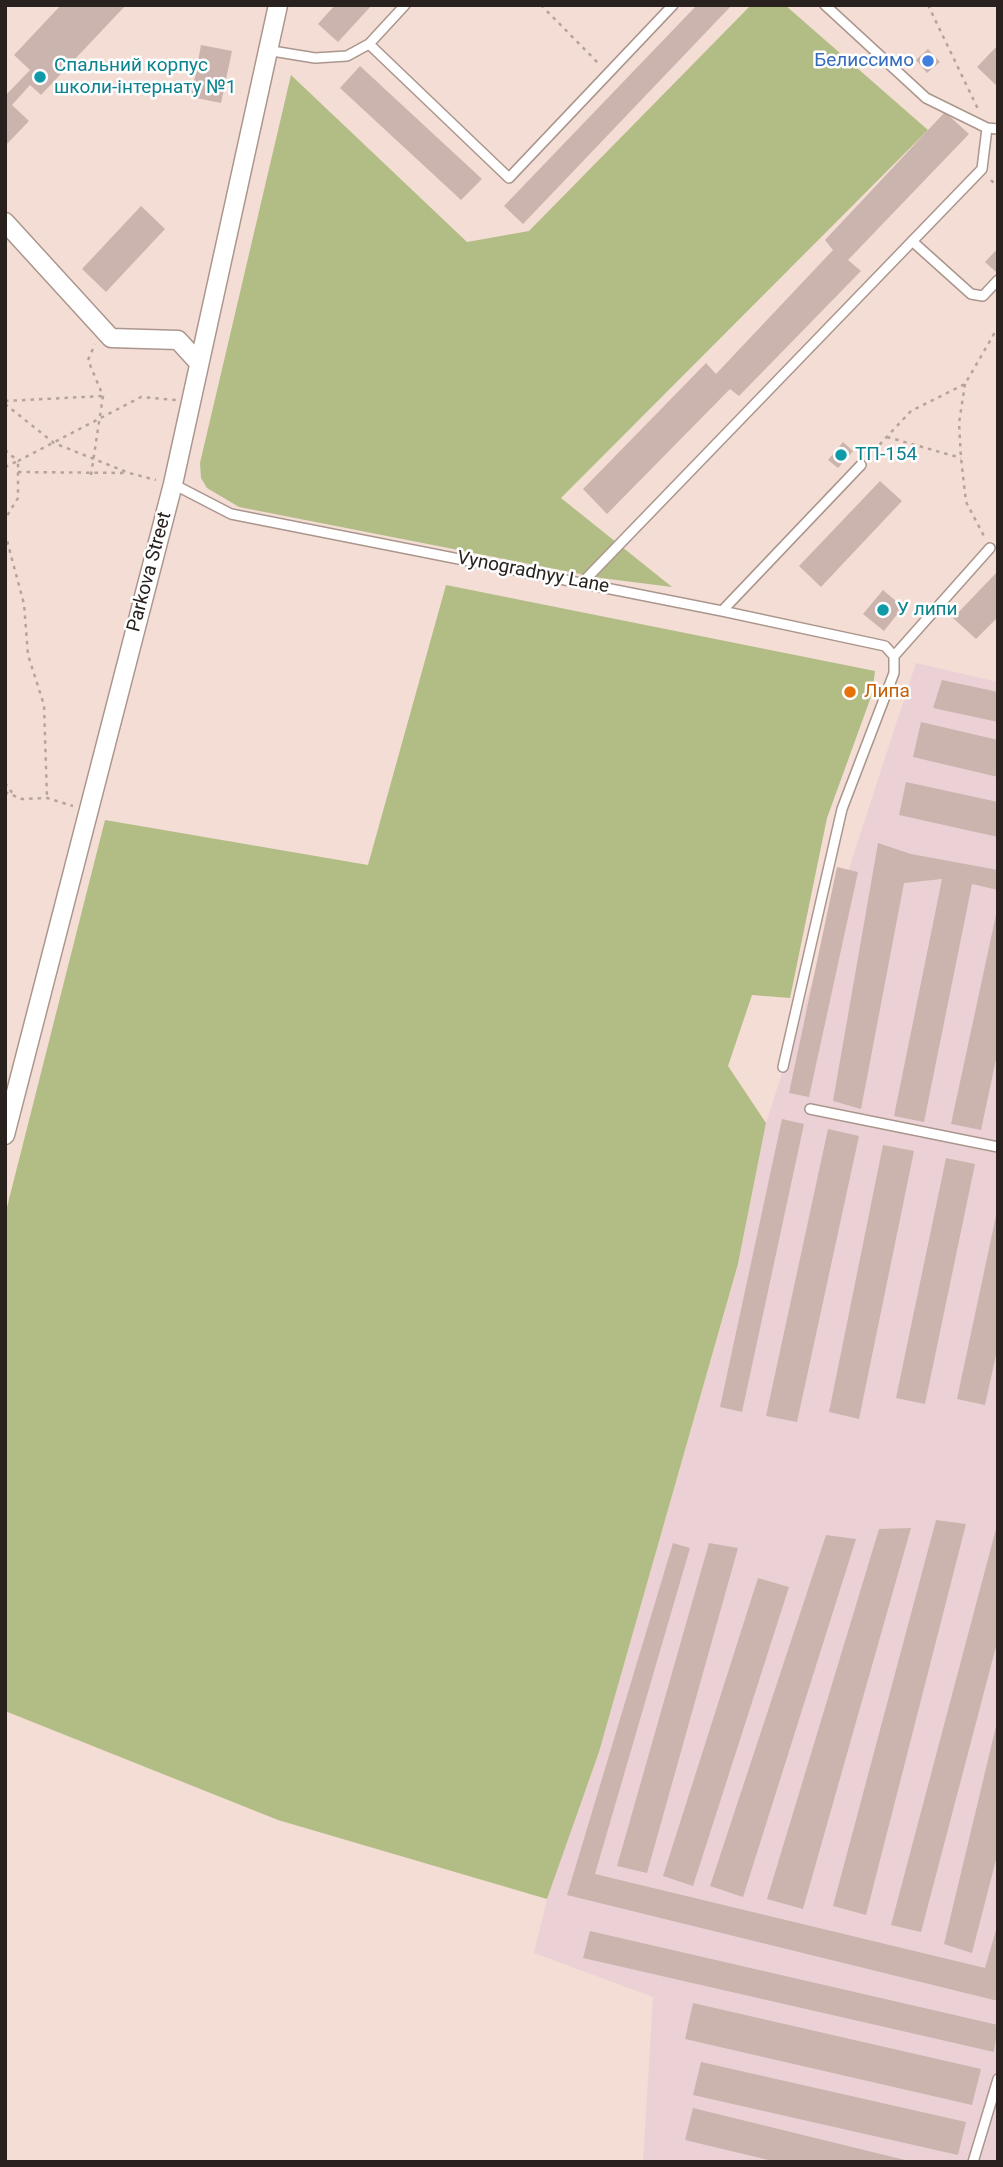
<!DOCTYPE html>
<meta charset="utf-8">
<style>
body{margin:0}
#map{position:relative;width:1003px;height:2167px;overflow:hidden;background:#f4ddd4;font-family:Roboto,sans-serif}
canvas{display:block}
.frame{position:absolute;inset:0;border:7px solid #29211d;pointer-events:none}
</style>
<div id="map">
<canvas width="1003" height="2167"></canvas>
<div class="frame"></div>
</div>
<script>
const context = document.querySelector('canvas').getContext('2d');
context.lineJoin = 'round';
function fillPath(path, color) {
  context.fillStyle = color;
  context.fill(path, 'evenodd');
}
function poly(rows) {
  const path = new Path2D();
  for (const r of rows) {
    path.moveTo(r[0], r[1]);
    for (let i = 2; i < r.length; i += 2) path.lineTo(r[i], r[i + 1]);
  }
  return path;
}
function stroke(path, color, width, dash) {
  context.strokeStyle = color;
  context.lineWidth = width;
  context.lineCap = dash ? 'butt' : 'round';
  context.setLineDash(dash || []);
  context.stroke(path);
}
function label(font, color, halo, rows, align = 'center') {
  context.font = font + ' Roboto,sans-serif';
  context.lineWidth = 5;
  context.setLineDash([]);
  context.textBaseline = 'middle';
  context.strokeStyle = halo;
  context.fillStyle = color;
  for (const [text, x, y, turn = 0] of rows) {
    context.save();
    context.translate(x, y);
    context.rotate((+turn || 0) * Math.PI / 180);
    context.textAlign = isNaN(turn) ? turn : align;
    if (halo) context.strokeText(text, 0, 0);
    context.fillText(text, 0, 0);
    context.restore();
  }
}
fillPath(poly([
 [916,663,998,682,998,2162,643,2162,653,1997,534,1953,547,1899,599,1752,738,1265,766,1123]
]), '#ebd1d5');
fillPath(poly([
 [751,5,785,5,928,130,561,498,672,587,601,578,239,507,207,488,201,478,200,463,291,75,467,242,529,231],
 [446,585,875,671,872,694,827,818,790,998,752,995,728,1066,766,1123,738,1264,599,1752,547,1899,278,1820,5,1711,5,1215,105,820,368,865]
]), '#b2bd85');
fillPath(poly([
 [61,5,126,5,41,95,30,85,12,105,29,121,5,146,5,96,30,70,14,55],
 [335,5,372,5,338,42,318,24],
 [697,5,732,5,523,224,504,206],
 [201,45,232,51,221,103,191,97],
 [998,45,998,87,977,67],
 [928,49,940,62,927,73,916,60],
 [360,66,482,179,461,200,340,88],
 [945,112,969,134,848,260,861,271,739,396,730,389,607,514,583,489,706,363,716,374,833,250,825,240],
 [141,206,165,229,106,292,82,269],
 [998,248,998,270,996,272,985,262],
 [843,442,853,451,838,468,828,460],
 [880,481,902,501,821,587,799,566],
 [998,571,998,617,976,639,953,618],
 [883,590,903,607,884,631,863,614],
 [942,680,998,692,998,722,933,708],
 [921,722,998,740,998,777,913,757],
 [906,782,998,802,998,837,899,815],
 [878,843,911,854,998,870,998,890,972,884,924,1122,894,1116,942,879,904,883,861,1109,833,1101],
 [837,867,858,872,809,1097,789,1093],
 [997,910,998,1050,981,1130,951,1124],
 [782,1119,804,1124,742,1412,720,1407],
 [828,1129,859,1136,797,1422,766,1416],
 [883,1145,914,1151,859,1419,829,1412],
 [946,1158,975,1164,925,1404,896,1398],
 [997,1211,998,1346,985,1405,957,1399],
 [936,1520,966,1524,866,1915,833,1906],
 [997,1525,998,1639,921,1932,891,1925],
 [911,1528,803,1909,767,1899,879,1529],
 [826,1535,856,1539,743,1897,710,1886],
 [673,1543,690,1548,595,1874,985,1968,998,1923,998,2001,567,1895],
 [709,1543,738,1548,647,1873,617,1866],
 [758,1578,789,1587,693,1886,663,1876],
 [997,1722,998,1852,972,1953,944,1944],
 [590,1931,998,2025,994,2052,583,1958],
 [693,2003,981,2069,972,2105,685,2039],
 [701,2062,966,2122,958,2155,693,2095],
 [693,2108,909,2161,909,2162,777,2162,685,2140]
]), '#cbb4ad');
const lane = poly([
 [405,5,369,44,509,178,673,5],
 [825,5,926,98,987,128,998,129],
 [266,50,315,58,347,56,369,44],
 [912,241,971,294,983,296,998,280],
 [173,484,231,514,722,611,885,646,894,656],
 [582,583,982,169,987,128],
 [722,611,861,465],
 [783,1067,842,809,894,673,894,656,990,548],
 [810,1109,998,1147],
 [973,2162,998,2079]
]);
const street = poly([
 [5,222,111,338,178,340,198,362],
 [5,1135,173,484,278,5]
]);
stroke(lane, '#ab968d', 12);
stroke(street, '#ab968d', 21);
stroke(poly([
 [541,5,599,64],
 [928,5,978,109],
 [991,180,998,188],
 [965,384,959,423,961,458,966,502,984,536],
 [5,401,103,396],
 [5,404,54,443,129,473,156,480],
 [887,437,961,458],
 [5,450,18,461,141,397,176,400],
 [868,457,911,411,965,384,998,327],
 [5,467,18,461,18,498,5,519],
 [18,472,126,473],
 [91,475,103,396,88,360,95,344],
 [5,533,24,604,28,655,44,705,47,798],
 [5,783,13,794],
 [5,792,22,799,47,798,73,806]
]), '#b6a49c', 2.5, [3.5, 5]);
stroke(lane, '#fff', 9);
stroke(street, '#fff', 18);
for (const [x, y, r, color] of [
 [928,61,7,"#3f7fe0"],
 [40,77,7,"#0f9aa8"],
 [841,455,7,"#0f9aa8"],
 [883,610,7,"#0f9aa8"],
 [850,692,7,"#e8710a"]
]) {
  const dot = new Path2D();
  dot.arc(x, y, r, 0, 2 * Math.PI);
  context.fillStyle = color;
  context.fill(dot);
  stroke(dot, '#fff', 2.5);
}
label('19px', '#366cbe', '#fff', [
 ["Белиссимо",914,61]
], 'right');
label('19px', '#0d838f', '#fff', [
 ["Спальний корпус",54,66],
 ["школи-інтернату №1",54,88],
 ["ТП-154",855,455],
 ["У липи",897,610]
], 'left');
label('19px', '#29211d', '#fff', [
 ["Parkova Street",150,572,-75],
 ["Vynogradnyy Lane",533,573,11]
]);
label('19px', '#c56008', '#fff', [
 ["Липа",864,692]
], 'left');
</script>
